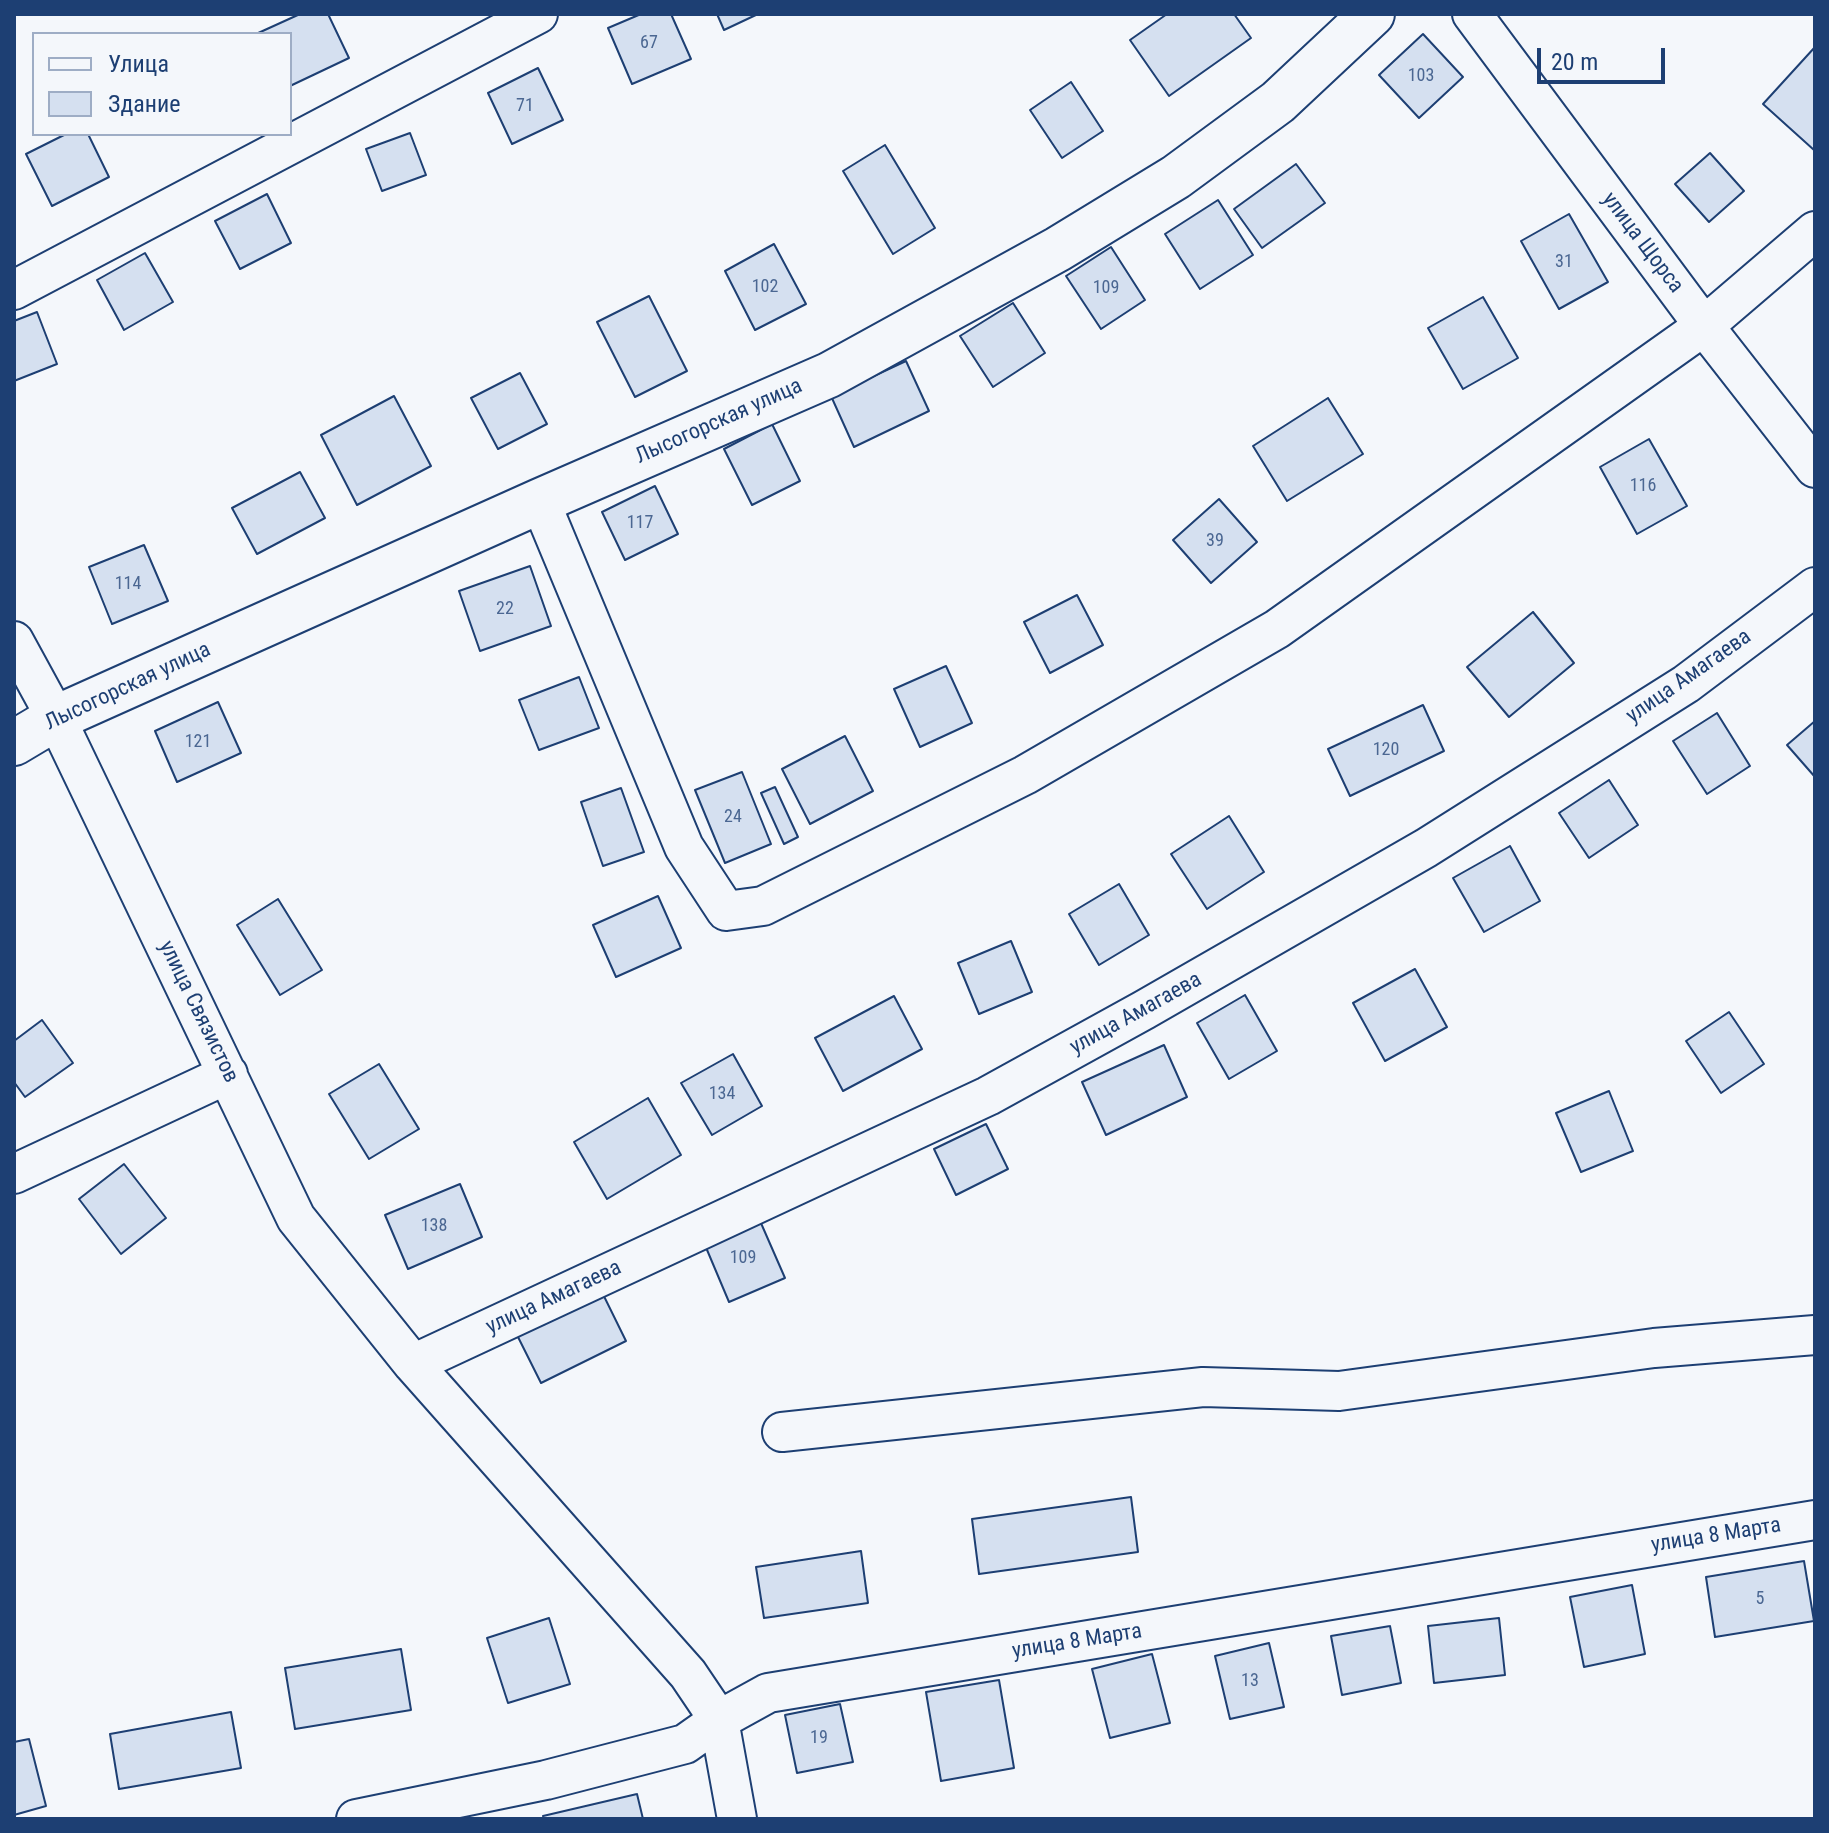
<!DOCTYPE html>
<meta charset="utf-8">
<style>
body{margin:0}
#map{position:relative;width:1829px;height:1833px;overflow:hidden;background:#f4f7fb;font-family:"Roboto Condensed",sans-serif}
canvas{display:block}
.frame{position:absolute;inset:0;border:16px solid #1d3f73;pointer-events:none}
.legend{position:absolute;left:32px;top:32px;width:260px;height:104px;box-sizing:border-box;background:#f4f7fb;border:2px solid #9eadc5;margin:0;padding:10px 14px;list-style:none;font-size:24px;color:#1d3f73}
.legend li{display:flex;align-items:center;gap:16px;height:40px}
.legend b{width:40px;border:2px solid #9eadc5}
.scale{position:absolute;left:1537px;top:48px;width:128px;height:36px;box-sizing:border-box;border:4px solid #1d3f73;border-top:0;padding-left:10px;font-size:24px;line-height:28px;white-space:nowrap;color:#1d3f73;-webkit-text-stroke:6px #f4f7fb;paint-order:stroke}
</style>
<div id="map">
<canvas width="1829" height="1833"></canvas>
<div class="frame"></div>
<ul class="legend">
<li><b style="height:10px;background:#f4f7fb"></b>Улица</li>
<li><b style="height:22px;background:#d5e0f0"></b>Здание</li>
</ul>
<div class="scale">20 m</div>
</div>
<script>
const context = document.querySelector('canvas').getContext('2d');
context.lineJoin = 'round';
function fillPath(path, color) {
  context.fillStyle = color;
  context.fill(path, 'evenodd');
}
function poly(rows) {
  const path = new Path2D();
  for (const r of rows) {
    path.moveTo(r[0], r[1]);
    for (let i = 2; i < r.length; i += 2) path.lineTo(r[i], r[i + 1]);
  }
  return path;
}
function stroke(path, color, width, dash) {
  context.strokeStyle = color;
  context.lineWidth = width;
  context.lineCap = dash ? 'butt' : 'round';
  context.setLineDash(dash || []);
  context.stroke(path);
}
function label(font, color, halo, rows, align = 'center') {
  context.font = font + ' "Roboto Condensed",sans-serif';
  context.lineWidth = 6;
  context.setLineDash([]);
  context.textBaseline = 'middle';
  context.strokeStyle = halo;
  context.fillStyle = color;
  for (const [text, x, y, turn = 0] of rows) {
    context.save();
    context.translate(x, y);
    context.rotate((+turn || 0) * Math.PI / 180);
    context.textAlign = isNaN(turn) ? turn : align;
    if (halo) context.strokeText(text, 0, 0);
    context.fillText(text, 0, 0);
    context.restore();
  }
}
const building = poly([
 [300,14,328,14,349,58,290,86,290,34,256,34,300,14],
 [641,14,671,14,691,59,632,84,608,28,641,14],
 [717,14,758,14,724,30,717,14],
 [1167,14,1234,14,1251,38,1169,96,1130,40,1167,14],
 [1423,34,1463,77,1419,118,1379,75,1423,34],
 [1815,47,1815,148,1814,150,1763,104,1815,47],
 [538,68,563,120,512,144,488,93,538,68],
 [1071,82,1103,131,1062,158,1030,110,1071,82],
 [410,133,426,175,382,191,366,149,410,133],
 [66,134,88,134,109,177,52,206,26,154,66,134],
 [885,145,935,228,893,254,843,171,885,145],
 [1710,153,1744,191,1709,222,1675,184,1710,153],
 [1296,164,1325,203,1262,248,1234,209,1296,164],
 [267,194,291,243,240,269,215,221,267,194],
 [1218,200,1253,255,1200,289,1165,234,1218,200],
 [1569,214,1608,282,1559,309,1521,241,1569,214],
 [774,244,806,304,755,330,725,271,774,244],
 [1111,247,1145,300,1101,329,1066,276,1111,247],
 [145,253,173,302,124,330,97,280,145,253],
 [649,296,687,371,635,397,597,322,649,296],
 [1483,297,1518,358,1463,389,1428,328,1483,297],
 [1013,303,1045,353,993,387,960,336,1013,303],
 [37,312,57,364,14,381,14,321,37,312],
 [906,361,929,411,854,447,831,396,906,361],
 [520,373,547,424,498,449,471,398,520,373],
 [394,396,431,466,357,505,321,435,394,396],
 [1328,398,1363,454,1287,501,1253,446,1328,398],
 [772,424,800,481,752,505,724,449,772,424],
 [1649,439,1687,506,1637,534,1600,467,1649,439],
 [300,472,325,518,257,554,232,508,300,472],
 [655,486,678,534,625,560,602,512,655,486],
 [1219,499,1257,542,1211,583,1173,540,1219,499],
 [144,545,168,601,112,624,89,567,144,545],
 [530,566,551,626,480,651,459,591,530,566],
 [1077,595,1103,645,1050,673,1024,622,1077,595],
 [1533,612,1574,663,1509,717,1467,667,1533,612],
 [946,666,972,723,920,747,894,689,946,666],
 [579,677,599,728,539,750,519,700,579,677],
 [218,702,241,753,177,782,155,731,218,702],
 [1423,705,1444,751,1350,796,1328,749,1423,705],
 [1717,713,1750,766,1707,794,1673,741,1717,713],
 [1815,721,1815,777,1787,745,1815,721],
 [845,736,873,791,810,824,782,769,845,736],
 [742,772,771,844,725,863,695,790,742,772],
 [1609,780,1638,825,1589,858,1559,813,1609,780],
 [775,787,798,837,784,844,761,793,775,787],
 [621,788,644,852,603,866,581,802,621,788],
 [1229,816,1264,872,1207,909,1171,854,1229,816],
 [1510,846,1540,901,1484,932,1453,878,1510,846],
 [1119,884,1149,935,1099,965,1069,914,1119,884],
 [658,896,681,948,616,977,593,925,658,896],
 [278,899,322,970,280,995,237,925,278,899],
 [1011,941,1032,992,979,1014,958,963,1011,941],
 [1415,969,1447,1027,1385,1061,1353,1003,1415,969],
 [1245,995,1277,1051,1229,1079,1197,1023,1245,995],
 [894,996,922,1049,843,1091,815,1038,894,996],
 [1729,1012,1764,1064,1721,1093,1686,1041,1729,1012],
 [42,1020,73,1063,25,1097,14,1082,14,1041,42,1020],
 [1164,1045,1187,1097,1106,1135,1082,1082,1164,1045],
 [733,1054,762,1106,712,1135,681,1083,733,1054],
 [379,1064,419,1129,369,1159,329,1094,379,1064],
 [1609,1091,1633,1151,1581,1172,1556,1113,1609,1091],
 [648,1098,681,1155,607,1199,574,1142,648,1098],
 [986,1124,1008,1169,956,1195,934,1149,986,1124],
 [124,1164,166,1218,121,1254,79,1199,124,1164],
 [460,1184,482,1237,408,1269,385,1215,460,1184],
 [757,1214,785,1278,729,1302,702,1238,757,1214],
 [596,1280,626,1341,541,1383,511,1323,596,1280],
 [1131,1497,1138,1552,979,1574,972,1519,1131,1497],
 [861,1551,868,1603,764,1618,756,1567,861,1551],
 [1804,1561,1814,1621,1715,1637,1706,1577,1804,1561],
 [1632,1585,1645,1654,1584,1667,1570,1597,1632,1585],
 [549,1618,570,1684,508,1703,487,1638,549,1618],
 [1499,1618,1505,1675,1434,1683,1428,1626,1499,1618],
 [1390,1626,1401,1683,1342,1695,1331,1636,1390,1626],
 [1269,1643,1284,1707,1230,1719,1215,1656,1269,1643],
 [401,1649,411,1710,295,1729,285,1668,401,1649],
 [1152,1654,1170,1723,1110,1738,1092,1669,1152,1654],
 [999,1680,1014,1768,941,1781,926,1692,999,1680],
 [840,1704,853,1762,797,1773,785,1715,840,1704],
 [231,1712,241,1768,119,1789,110,1734,231,1712],
 [29,1739,46,1806,14,1815,14,1742,29,1739],
 [637,1794,643,1819,544,1819,543,1816,637,1794]
]);
fillPath(building, '#d5e0f0');
stroke(building, '#1d3f73', 2);
const street = poly([
 [1472,14,1704,326,1815,468],
 [14,290,538,14],
 [540,501,684,847,726,911,763,906,1025,775,1277,629,1704,326,1815,231],
 [14,641,56,718,296,1218,413,1364,688,1674,719,1720,737,1819],
 [14,1174,228,1074],
 [413,1364,988,1096,1144,1010,1426,848,1686,684,1815,587],
 [782,1432,1203,1387,1339,1391,1654,1348,1815,1335],
 [356,1819,546,1780,685,1744,719,1720,768,1693,1815,1520]
]);
const secondary = poly([
 [14,743,56,718,540,501,829,375,1058,249,1176,177,1278,102,1372,14]
]);
stroke(street, '#1d3f73', 42);
stroke(secondary, '#1d3f73', 48);
stroke(street, '#f4f7fb', 38);
stroke(secondary, '#f4f7fb', 44);
label('18px', '#4b6792', null, [
 ["67",649,43],
 ["103",1421,76],
 ["71",525,106],
 ["31",1564,262],
 ["102",765,287],
 ["109",1106,288],
 ["116",1643,486],
 ["117",640,523],
 ["39",1215,541],
 ["114",128,584],
 ["22",505,609],
 ["121",198,742],
 ["120",1386,750],
 ["24",733,817],
 ["134",722,1094],
 ["138",434,1226],
 ["109",743,1258],
 ["5",1760,1599],
 ["13",1250,1681],
 ["19",819,1738]
]);
label('22px', '#1d3f73', '#f4f7fb', [
 ["улица Щорса",1642,243,53],
 ["Лысогорская улица",719,422,-24],
 ["улица Амагаева",1689,677,-35],
 ["Лысогорская улица",128,687,-25],
 ["улица Связистов",198,1012,64],
 ["улица Амагаева",1136,1014,-29],
 ["улица Амагаева",554,1298,-25],
 ["улица 8 Марта",1716,1536,-9],
 ["улица 8 Марта",1077,1642,-9]
]);
</script>
